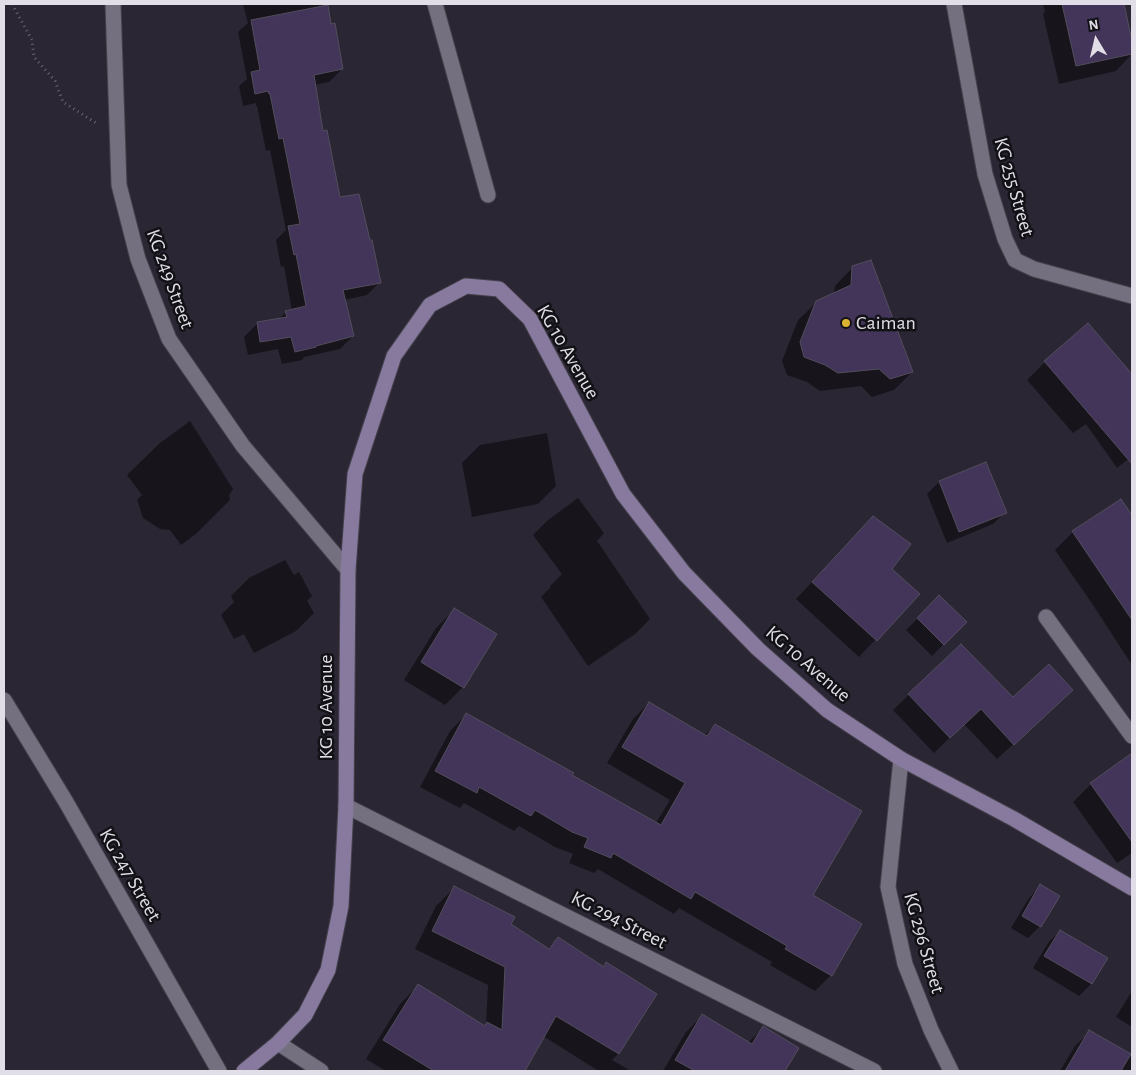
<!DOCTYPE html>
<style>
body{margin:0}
#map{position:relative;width:1136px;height:1075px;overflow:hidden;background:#2b2633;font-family:"Alegreya Sans",sans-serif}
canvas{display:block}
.frame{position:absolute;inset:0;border:5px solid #e1dee7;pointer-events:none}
.north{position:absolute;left:1071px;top:15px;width:50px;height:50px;-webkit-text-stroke:4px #121116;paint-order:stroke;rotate:351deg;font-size:14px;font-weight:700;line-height:20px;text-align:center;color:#e1dee7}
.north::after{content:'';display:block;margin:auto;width:18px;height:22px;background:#e1dee7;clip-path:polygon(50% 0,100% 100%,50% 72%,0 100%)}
</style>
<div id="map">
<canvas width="1136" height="1075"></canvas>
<div class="frame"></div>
<div class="north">N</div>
</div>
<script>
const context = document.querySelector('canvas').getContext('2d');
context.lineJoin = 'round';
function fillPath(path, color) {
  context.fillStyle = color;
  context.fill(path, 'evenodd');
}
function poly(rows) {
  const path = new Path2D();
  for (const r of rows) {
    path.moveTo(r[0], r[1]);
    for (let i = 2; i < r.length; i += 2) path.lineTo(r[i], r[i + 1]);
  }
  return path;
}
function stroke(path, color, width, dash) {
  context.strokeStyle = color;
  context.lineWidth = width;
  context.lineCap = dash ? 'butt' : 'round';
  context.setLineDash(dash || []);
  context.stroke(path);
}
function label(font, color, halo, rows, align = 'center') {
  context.font = font + ' "Alegreya Sans",sans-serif';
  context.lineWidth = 5;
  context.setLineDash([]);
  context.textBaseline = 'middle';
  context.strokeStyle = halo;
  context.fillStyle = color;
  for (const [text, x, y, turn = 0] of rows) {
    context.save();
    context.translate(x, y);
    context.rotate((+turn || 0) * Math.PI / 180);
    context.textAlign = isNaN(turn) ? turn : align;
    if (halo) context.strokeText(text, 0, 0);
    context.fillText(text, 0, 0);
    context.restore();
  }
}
fillPath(poly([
 [243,4,321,4,342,69,329,82,314,85,322,132,339,199,380,282,367,295,344,300,353,336,340,349,304,357,302,360,282,364,278,349,248,355,244,337,257,324,278,320,286,312,292,311,284,266,281,267,276,240,286,230,270,150,266,151,257,106,256,106,256,103,243,106,239,86,247,79,238,32,248,23],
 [1043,4,1123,4,1132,47,1132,54,1116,71,1059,84,1043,14,1045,12],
 [853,267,912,372,894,390,872,397,861,386,820,391,807,382,787,375,782,361,798,320,817,302,834,294,835,286],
 [1088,325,1132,376,1132,456,1117,468,1086,424,1073,433,1027,380,1045,362],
 [190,421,233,489,229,495,230,500,197,533,181,545,170,530,160,529,143,518,137,500,142,495,127,475,160,443],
 [547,433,556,486,538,504,472,517,462,463,480,445],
 [986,463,1005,512,993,524,947,543,927,494,939,482],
 [578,498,604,533,597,541,650,619,635,634,588,666,541,597,551,587,550,586,562,574,533,535,548,520],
 [1121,501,1132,517,1132,665,1091,602,1055,550,1073,532],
 [873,517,890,569,918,594,859,657,796,599],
 [285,560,294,575,299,572,312,596,307,601,314,613,296,631,254,653,244,634,234,639,221,615,234,602,231,596,249,578],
 [939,597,965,622,932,656,906,630],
 [454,610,463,687,445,705,404,680,436,628],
 [961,645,1013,699,1056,705,997,759,964,724,934,753,893,710],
 [649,703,704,736,715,725,811,895,861,924,831,975,815,991,770,965,772,962,679,908,674,914,598,869,594,873,569,863,573,854,555,847,519,826,514,831,464,803,460,808,420,787,450,731,466,715,571,775,656,823,670,800,607,763,633,719],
 [1126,759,1132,768,1132,853,1117,863,1073,802,1091,784],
 [1041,886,1040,926,1028,938,1011,928,1029,898],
 [454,888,547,949,558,938,603,968,607,964,656,995,618,1054,612,1060,631,1071,596,1071,597,1070,543,1036,523,1071,386,1071,366,1059,400,1004,418,986,484,1027,486,1025,488,985,415,949,436,906],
 [1060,931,1091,984,1079,996,1033,968,1048,943],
 [1132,991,1132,1027,1116,1017],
 [702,1016,748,1043,763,1028,784,1070,787,1071,663,1071,686,1032],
 [1090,1032,1132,1057,1132,1071,1060,1071,1075,1046]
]), '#0007');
const building = poly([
 [1062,4,1124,4,1132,41,1132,54,1076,66,1062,4],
 [328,5,331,24,335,23,343,69,314,75,323,131,327,130,340,197,359,194,370,240,372,240,381,283,343,290,354,336,316,346,316,347,295,352,291,337,260,342,257,322,287,317,285,311,306,306,296,254,294,255,288,226,300,224,283,138,279,139,270,94,269,94,268,91,255,94,251,72,260,70,251,20,328,5],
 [871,260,913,372,890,379,879,369,838,373,825,365,804,357,800,342,816,301,851,285,852,266,871,260],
 [1088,323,1132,374,1132,464,1044,361,1088,323],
 [986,462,1007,513,959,532,939,481,986,462],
 [1121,499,1132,515,1132,620,1072,531,1121,499],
 [873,516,911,544,892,569,920,594,877,641,812,582,873,516],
 [939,595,967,622,944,645,917,618,939,595],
 [454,608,497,634,464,688,421,662,454,608],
 [961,644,1013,697,1049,664,1073,690,1014,745,981,709,950,738,908,694,961,644],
 [649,702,707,736,715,724,862,811,813,895,862,924,832,976,785,949,787,946,695,892,691,899,613,853,611,858,584,847,588,838,572,832,535,810,531,816,479,787,477,793,435,771,466,713,574,773,572,775,661,825,685,783,622,747,649,702],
 [1132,753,1132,842,1090,783,1132,753],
 [1040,884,1060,896,1041,927,1022,916,1040,884],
 [454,886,515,917,511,924,549,949,558,937,604,967,606,962,657,994,619,1054,556,1016,525,1071,434,1071,383,1040,418,984,485,1026,487,1022,502,1030,505,967,432,931,454,886],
 [1060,930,1108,958,1092,984,1044,956,1060,930],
 [702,1014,752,1044,763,1026,799,1048,785,1071,695,1071,675,1060,702,1014],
 [1089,1030,1131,1054,1121,1071,1065,1071,1089,1030]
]);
fillPath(building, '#423559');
stroke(building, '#524e5c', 1);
const street = poly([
 [113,4,119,185,138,259,169,339,243,446,348,570],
 [435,4,488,195],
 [954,4,985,174,1005,239,1015,260,1034,269,1132,296],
 [1046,617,1132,736],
 [4,700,66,802,219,1071],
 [901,759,888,887,905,964,931,1030,951,1071],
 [346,806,874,1071],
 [278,1043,321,1071]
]);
const secondary = poly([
 [244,1071,278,1043,305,1015,328,970,341,906,346,806,348,570,355,474,394,356,430,305,466,286,499,289,530,319,623,494,684,573,758,649,827,710,901,759,1014,819,1132,888]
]);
stroke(street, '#44414c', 17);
stroke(secondary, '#44414c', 17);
stroke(poly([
 [12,4,32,40,34,57,55,81,63,102,96,123]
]), '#6a6672', 3, [1, 4]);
stroke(street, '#75707f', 15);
stroke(secondary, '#877a9e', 15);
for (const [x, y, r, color] of [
 [846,323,5,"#dbb333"]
]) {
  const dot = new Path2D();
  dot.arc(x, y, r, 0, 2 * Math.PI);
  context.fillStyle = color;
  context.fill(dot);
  stroke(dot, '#121116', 2);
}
label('20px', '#e1dee7', '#121116', [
 ["KG 255 Street",1014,187,74],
 ["KG 249 Street",170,279,70],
 ["KG 10 Avenue",568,352,60],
 ["KG 10 Avenue",808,664,41],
 ["KG 10 Avenue",326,707,-90],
 ["KG 247 Street",130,875,60],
 ["KG 294 Street",619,920,27],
 ["KG 296 Street",924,943,74]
]);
label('20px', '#e1dee7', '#121116', [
 ["Caiman",856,323]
], 'left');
</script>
